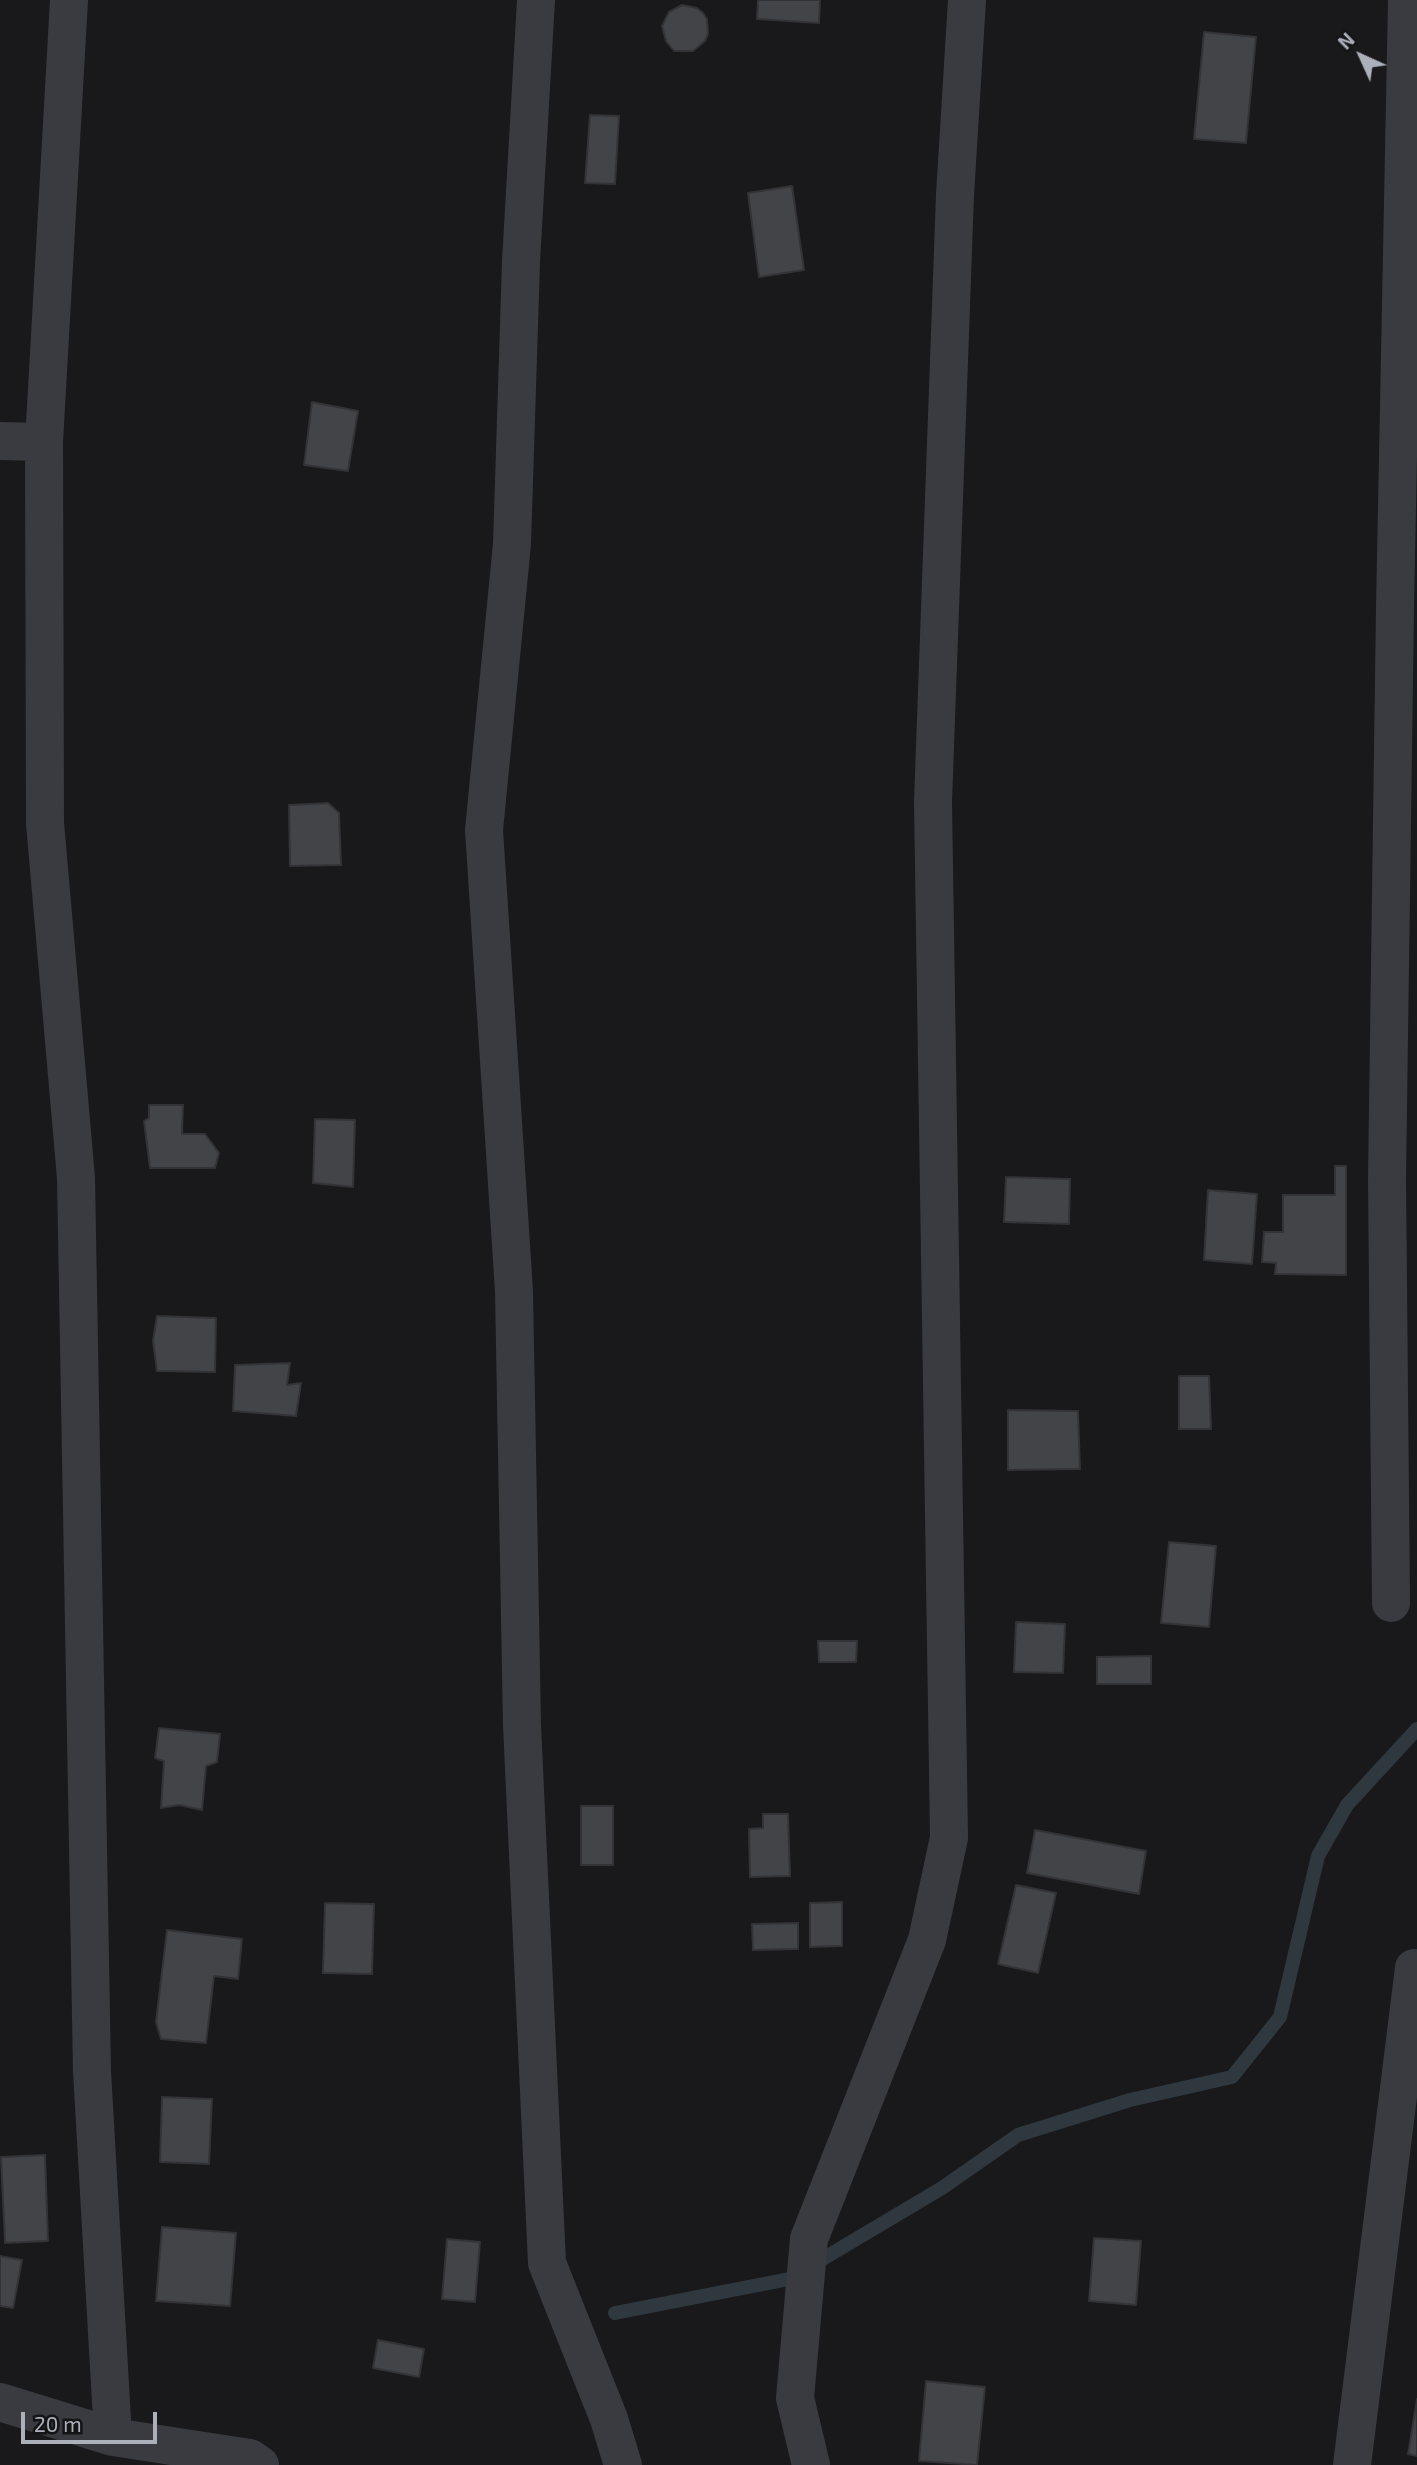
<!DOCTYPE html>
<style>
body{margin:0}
#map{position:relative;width:1417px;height:2465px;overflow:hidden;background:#19191b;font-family:"Exo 2",sans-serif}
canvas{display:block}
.north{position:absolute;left:1326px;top:21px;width:70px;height:70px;-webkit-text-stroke:5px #141416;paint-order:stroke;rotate:315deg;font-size:19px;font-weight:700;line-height:28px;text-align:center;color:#acb0ba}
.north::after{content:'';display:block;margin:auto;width:24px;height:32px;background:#acb0ba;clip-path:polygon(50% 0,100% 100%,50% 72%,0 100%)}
.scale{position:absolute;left:21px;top:2412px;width:136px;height:32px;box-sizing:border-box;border:4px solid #acb0ba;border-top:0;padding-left:9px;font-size:21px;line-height:24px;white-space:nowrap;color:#acb0ba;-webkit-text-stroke:5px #141416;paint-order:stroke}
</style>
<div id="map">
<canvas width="1417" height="2465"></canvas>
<div class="north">N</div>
<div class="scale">20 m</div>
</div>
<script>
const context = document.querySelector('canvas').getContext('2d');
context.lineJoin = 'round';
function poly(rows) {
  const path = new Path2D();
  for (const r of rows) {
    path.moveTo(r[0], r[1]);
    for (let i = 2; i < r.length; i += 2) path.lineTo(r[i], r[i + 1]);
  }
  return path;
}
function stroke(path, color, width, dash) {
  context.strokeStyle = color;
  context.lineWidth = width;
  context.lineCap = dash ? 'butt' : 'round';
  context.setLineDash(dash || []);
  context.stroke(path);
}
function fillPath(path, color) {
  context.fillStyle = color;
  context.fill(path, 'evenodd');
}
stroke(poly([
 [615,2313,789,2279,942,2188,1018,2135,1130,2100,1232,2077,1280,2017,1318,1856,1347,1805,1417,1729]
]), '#2f383f', 14);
const building = poly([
 [758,0,820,0,819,23,757,19,758,0],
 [682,5,697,8,703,13,707,19,708,34,705,41,693,51,674,51,666,41,662,26,669,12,682,5],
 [1204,32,1256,37,1246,143,1194,139,1204,32],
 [590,115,619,116,615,184,585,183,590,115],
 [792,186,804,270,759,277,748,193,792,186],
 [312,402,358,411,348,471,304,465,312,402],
 [328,803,339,813,341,865,290,866,289,805,328,803],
 [149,1105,183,1105,182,1134,205,1134,219,1153,215,1168,150,1168,144,1121,149,1118,149,1105],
 [315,1119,355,1120,353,1187,313,1183,315,1119],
 [1335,1166,1346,1166,1346,1275,1275,1274,1276,1263,1262,1262,1264,1232,1283,1232,1283,1195,1335,1195,1335,1166],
 [1006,1177,1070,1179,1069,1224,1004,1222,1006,1177],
 [1208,1190,1257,1194,1252,1264,1204,1260,1208,1190],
 [157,1316,216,1318,215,1372,157,1371,153,1341,157,1316],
 [290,1363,287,1385,301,1383,296,1416,233,1411,235,1365,290,1363],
 [1179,1376,1209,1376,1211,1429,1179,1429,1179,1376],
 [1008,1410,1078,1411,1080,1469,1008,1470,1008,1410],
 [1169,1542,1216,1546,1209,1627,1161,1623,1169,1542],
 [1016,1622,1065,1624,1063,1673,1014,1672,1016,1622],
 [818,1641,857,1641,856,1662,819,1662,818,1641],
 [1151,1656,1151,1684,1097,1684,1097,1657,1151,1656],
 [159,1728,220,1734,217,1762,206,1766,202,1810,179,1805,161,1808,164,1761,155,1758,159,1728],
 [581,1806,613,1806,613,1865,581,1865,581,1806],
 [763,1814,788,1814,790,1876,750,1877,749,1829,763,1828,763,1814],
 [1035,1830,1146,1851,1139,1894,1027,1873,1035,1830],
 [1016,1885,1056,1893,1038,1973,998,1964,1016,1885],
 [842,1902,842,1946,810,1947,810,1903,842,1902],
 [325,1903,374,1904,372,1974,323,1973,325,1903],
 [798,1923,798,1949,753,1950,752,1924,798,1923],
 [167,1930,242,1939,238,1979,214,1976,206,2043,161,2039,156,2022,167,1930],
 [162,2097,212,2099,209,2164,160,2162,162,2097],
 [45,2155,48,2241,5,2243,1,2157,45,2155],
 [162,2227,236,2233,230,2306,156,2301,162,2227],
 [1094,2238,1141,2241,1136,2305,1089,2301,1094,2238],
 [447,2239,480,2242,475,2302,442,2299,447,2239],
 [0,2256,22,2260,13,2308,0,2306,0,2256],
 [378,2340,424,2349,419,2377,373,2368,378,2340],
 [926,2381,985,2387,977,2465,919,2461,926,2381],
 [1417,2399,1417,2456,1408,2454,1417,2399]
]);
fillPath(building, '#434448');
stroke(building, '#333337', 2);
stroke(poly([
 [69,0,44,442,45,823,76,1178,92,2071,113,2437],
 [536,0,521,262,512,544,484,830,514,1291,522,1725,547,2263,609,2419,623,2465],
 [0,441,44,442],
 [1391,1603,1387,1179,1395,608,1407,0],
 [0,2402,113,2437,250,2458,260,2465],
 [811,2465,795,2398,809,2239,927,1940,949,1838,933,802,955,195,967,0],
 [1352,2465,1414,1968]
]), '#3a3b40', 38);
</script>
